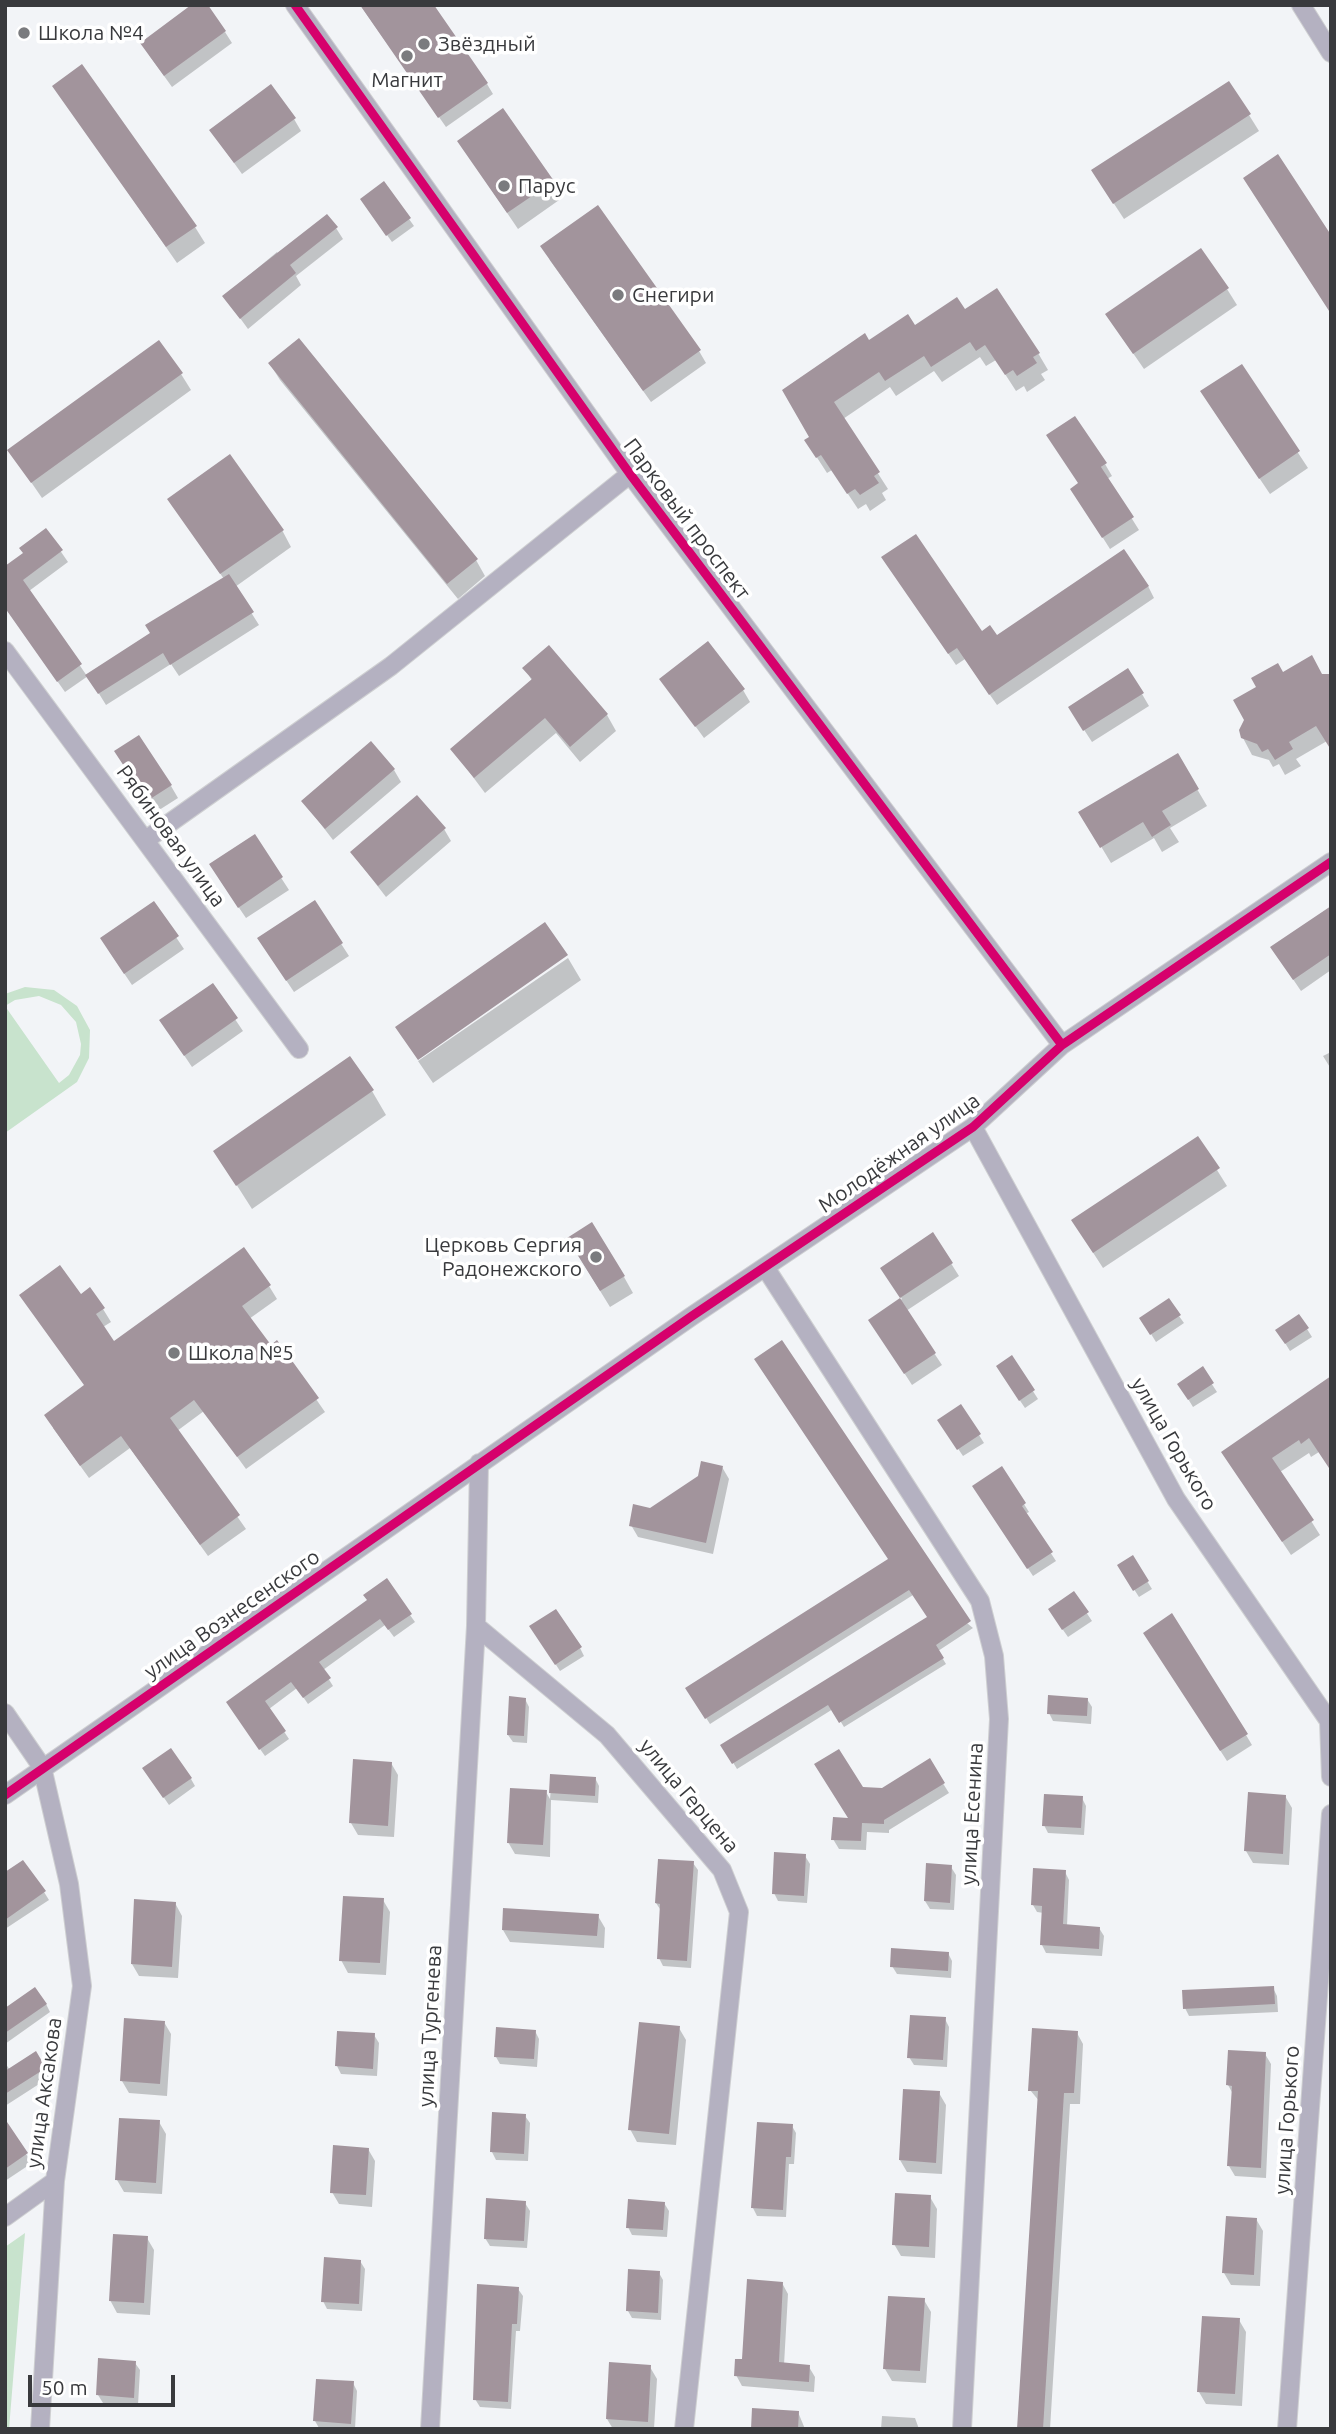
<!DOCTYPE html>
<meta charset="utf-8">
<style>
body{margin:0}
#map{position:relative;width:1336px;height:2434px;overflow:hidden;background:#f2f4f7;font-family:Ubuntu,sans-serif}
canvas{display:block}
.frame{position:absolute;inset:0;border:7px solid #393a3d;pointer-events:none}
.scale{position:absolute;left:28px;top:2375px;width:147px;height:32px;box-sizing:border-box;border:4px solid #393a3d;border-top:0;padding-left:9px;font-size:21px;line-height:24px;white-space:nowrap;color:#393a3d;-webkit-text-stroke:5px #fff;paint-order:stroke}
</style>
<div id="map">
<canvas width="1336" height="2434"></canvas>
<div class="frame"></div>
<div class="scale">50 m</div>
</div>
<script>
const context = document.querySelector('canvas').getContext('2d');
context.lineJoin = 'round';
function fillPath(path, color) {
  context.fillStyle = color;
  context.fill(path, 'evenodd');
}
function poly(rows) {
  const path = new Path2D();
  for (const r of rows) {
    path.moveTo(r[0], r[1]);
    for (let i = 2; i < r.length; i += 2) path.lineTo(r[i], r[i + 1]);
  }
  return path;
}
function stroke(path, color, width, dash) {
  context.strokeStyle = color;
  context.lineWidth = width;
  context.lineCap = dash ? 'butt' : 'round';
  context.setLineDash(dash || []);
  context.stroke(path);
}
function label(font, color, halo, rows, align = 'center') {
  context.font = font + ' Ubuntu,sans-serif';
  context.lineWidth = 7;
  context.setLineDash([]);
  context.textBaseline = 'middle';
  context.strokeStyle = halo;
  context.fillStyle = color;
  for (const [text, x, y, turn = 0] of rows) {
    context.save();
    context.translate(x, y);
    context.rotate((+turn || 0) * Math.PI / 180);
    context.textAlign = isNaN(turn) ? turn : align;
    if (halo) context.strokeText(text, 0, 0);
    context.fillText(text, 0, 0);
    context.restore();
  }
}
fillPath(poly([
 [25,987,54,990,77,1006,90,1030,89,1058,77,1082,5,1133,5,1006,59,1083,69,1075,80,1055,81,1044,76,1022,61,1005,39,996,15,1000,5,1006,5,994],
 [25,2233,9,2429,5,2429,5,2247]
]), '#c8e3cd');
fillPath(poly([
 [360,5,487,84,493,94,446,127],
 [225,32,232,43,172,87,149,55],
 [1229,83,1259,131,1124,219,1103,187],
 [54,86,195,227,205,243,177,263],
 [294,119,301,131,242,174,219,142],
 [459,142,553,182,562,198,518,229],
 [367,207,409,219,414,226,392,242],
 [336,228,343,239,296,276,301,285,248,329,224,296,277,252,279,255],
 [549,259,699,351,706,363,651,402],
 [1227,289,1237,305,1144,369,1117,330],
 [965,312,1038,353,1048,370,1041,374,1045,380,1027,392,1024,386,1016,391,996,360,986,366,980,357,942,382,934,371,896,396,890,387,843,419,888,489,882,493,886,500,870,511,866,504,858,509,832,470,827,473,816,456,811,437,869,342],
 [270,364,476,560,485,576,458,599,280,380],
 [1241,366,1308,468,1270,494,1212,408],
 [181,374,191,390,42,498,9,450],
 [1105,464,1112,476,1107,479,1139,530,1110,549,1072,489],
 [169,500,282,530,291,547,235,587,259,625,179,676,171,664,106,705,88,676,65,692,5,607,25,554,46,530,68,562,29,591,87,676,152,634,224,579],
 [891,569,981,633,997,638,1148,586,1154,598,997,705,965,659,956,665],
 [525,668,607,715,616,731,580,762,556,733,485,793,452,749,532,681],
 [1282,674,1322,676,1327,741,1296,759,1301,766,1285,775,1279,764,1273,767,1269,760,1252,755,1243,738],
 [661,679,743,690,750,702,704,738],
 [1142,694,1149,706,1092,742,1077,719],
 [1177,755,1207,806,1170,828,1179,842,1162,852,1154,838,1111,863,1081,813],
 [124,764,171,786,178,798,156,812],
 [394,770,401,782,333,840,303,801],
 [444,829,451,841,386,897,352,853],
 [254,836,289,890,246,918,218,877],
 [314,902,349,956,294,992,266,950],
 [153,903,184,949,132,985,109,951],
 [1331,908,1331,970,1301,991,1280,960],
 [568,958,581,980,433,1083,418,1061],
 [212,985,243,1031,192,1067,161,1021],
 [1331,1052,1331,1069,1323,1056],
 [372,1091,386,1115,252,1209,215,1151],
 [1197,1138,1227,1186,1103,1268,1083,1237],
 [933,1235,959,1276,906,1311,942,1365,912,1385,870,1320,902,1299,889,1280],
 [578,1255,624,1277,633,1293,610,1307],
 [269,1286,277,1299,249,1319,270,1348,277,1343,325,1412,246,1469,204,1411,177,1431,246,1529,208,1556,130,1448,89,1478,53,1428,85,1387,80,1297,103,1309,111,1322,103,1327,114,1343],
 [1179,1316,1184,1323,1156,1342,1146,1326],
 [1299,1316,1312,1337,1290,1351,1277,1330],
 [1011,1357,1038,1399,1025,1408,1002,1374],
 [1202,1369,1217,1392,1193,1407,1179,1384],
 [1329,1380,1319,1452,1311,1457,1309,1453,1280,1472,1320,1535,1291,1555,1232,1466],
 [944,1428,979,1435,984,1443,963,1456],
 [722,1467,729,1479,713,1554,638,1537,631,1525],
 [1001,1468,1029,1512,1025,1514,1056,1561,1033,1576,979,1494],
 [1132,1557,1152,1589,1139,1597,1119,1566],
 [890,1560,973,1628,938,1651,946,1664,844,1727,833,1709,737,1769,723,1746,929,1618,913,1595,710,1724,687,1688],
 [1074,1594,1092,1621,1068,1637,1054,1617],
 [369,1601,410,1615,415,1622,394,1637,385,1625,323,1670,333,1686,308,1704,297,1688,269,1709,289,1739,265,1756,232,1710],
 [536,1634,580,1648,584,1656,560,1671],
 [1151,1643,1246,1735,1252,1745,1227,1761],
 [525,1699,529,1707,527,1743,513,1742,508,1735],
 [1087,1699,1092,1707,1091,1724,1053,1721,1049,1713],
 [929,1761,949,1793,889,1830,889,1833,867,1832,866,1850,839,1849,833,1839,851,1820,861,1789,882,1790],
 [391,1763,398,1775,394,1837,358,1835,351,1823],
 [149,1776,191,1779,195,1786,169,1805],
 [552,1776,595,1778,599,1786,598,1803,551,1800,550,1857,515,1854,508,1842,546,1792,550,1799],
 [1285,1796,1292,1808,1289,1865,1253,1863,1246,1851],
 [1082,1798,1086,1806,1084,1835,1048,1833,1044,1825],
 [805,1856,810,1864,807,1903,778,1901,774,1893],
 [693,1863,698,1870,691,1968,663,1966,659,1958,662,1912,656,1903],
 [951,1867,956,1875,954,1910,930,1909,925,1901],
 [1065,1872,1069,1880,1067,1926,1099,1928,1104,1936,1102,1956,1046,1953,1042,1945,1044,1913,1037,1912,1033,1905],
 [5,1875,44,1892,49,1900,5,1929],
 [383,1900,390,1912,386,1975,348,1973,341,1960],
 [175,1903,182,1916,178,1978,139,1976,132,1964],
 [598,1916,605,1928,604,1948,510,1942,503,1930],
 [948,1953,952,1961,951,1978,897,1974,892,1966],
 [1273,1988,1277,1996,1278,2012,1189,2016,1185,2008],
 [46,2004,50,2012,5,2044,5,2010],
 [945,2019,949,2027,947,2067,914,2065,909,2057],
 [164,2022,171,2034,167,2096,129,2093,122,2081],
 [679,2028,686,2040,676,2145,637,2142,630,2129],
 [535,2031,539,2039,537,2067,500,2064,496,2057],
 [1077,2033,1083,2044,1080,2104,1070,2104,1050,2429,1019,2429,1040,2102,1030,2090],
 [374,2035,379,2043,377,2076,341,2074,337,2066],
 [35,2054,50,2077,5,2106,5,2063,10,2070],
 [1265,2054,1271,2064,1266,2178,1235,2176,1229,2166,1233,2094,1228,2085],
 [939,2093,946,2105,942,2174,907,2172,900,2160],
 [525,2116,530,2123,528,2161,496,2160,492,2152],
 [159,2122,166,2134,162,2194,124,2192,117,2180],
 [5,2123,32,2163,5,2181],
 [792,2126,796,2133,794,2164,789,2164,786,2217,757,2216,753,2208],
 [368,2149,375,2161,372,2207,339,2204,332,2192],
 [930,2197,937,2209,935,2258,901,2256,894,2244],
 [525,2203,530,2211,527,2248,490,2246,485,2238],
 [664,2203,669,2211,667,2237,632,2235,628,2227],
 [1256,2219,1263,2231,1260,2286,1231,2285,1224,2273],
 [147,2238,154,2250,150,2315,117,2313,110,2300],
 [360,2261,365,2269,362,2311,327,2309,323,2301],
 [659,2273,663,2280,661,2320,632,2318,628,2311],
 [782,2283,788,2294,784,2365,809,2367,815,2377,814,2392,742,2386,736,2375],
 [518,2289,523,2296,520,2331,516,2331,511,2409,480,2407,475,2399],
 [924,2300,931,2312,926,2383,892,2381,885,2369],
 [1239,2320,1246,2332,1242,2406,1206,2404,1199,2392],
 [135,2363,140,2370,138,2405,103,2403,98,2395],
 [650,2367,657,2379,654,2429,613,2429,607,2419],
 [353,2383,357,2391,355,2429,319,2428,315,2421],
 [798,2412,805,2429,752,2429],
 [882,2416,915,2418,919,2429,881,2429]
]), '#0003');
fillPath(poly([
 [191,5,208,5,226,31,164,76,140,43],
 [360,5,434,5,488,83,438,118],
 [82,64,197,226,166,247,52,86],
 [1229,81,1251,114,1113,204,1091,170],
 [271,84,296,118,234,163,209,130],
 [503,108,554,181,507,213,457,141],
 [1278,154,1331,235,1331,314,1243,178],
 [384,181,411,218,386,236,360,199],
 [598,205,701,350,643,391,540,246],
 [327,214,338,227,290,265,296,273,240,319,222,296],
 [1201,248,1229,288,1133,354,1105,314],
 [997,288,1040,353,1033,357,1037,363,1017,376,1013,370,1005,375,985,345,976,351,970,342,931,367,924,356,885,381,879,372,834,402,880,472,874,476,879,483,860,495,855,489,847,494,821,455,816,458,804,440,809,437,782,390,865,333,869,340,908,314,915,325,957,297,965,309],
 [299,338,478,559,447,584,268,363],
 [159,340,183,373,31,483,7,450],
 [1242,364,1300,451,1259,479,1200,391],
 [1075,416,1107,463,1101,467,1134,517,1102,538,1070,489,1078,483,1046,435],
 [230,454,284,530,220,574,167,499],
 [46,528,63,550,23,580,82,664,57,682,5,608,5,566,23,553,19,548],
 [916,534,982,631,990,625,997,635,1124,549,1149,586,989,695,957,648,948,654,881,557],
 [229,574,254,612,170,665,163,653,98,694,85,675,150,633,145,625],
 [708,641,745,689,695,727,659,679],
 [549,645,608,714,570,747,545,718,474,778,450,749,532,679,522,668],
 [1312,655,1322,674,1331,674,1331,750,1316,726,1289,742,1293,749,1275,760,1268,749,1262,752,1257,744,1241,738,1239,730,1244,720,1233,700,1256,687,1251,678,1278,663,1283,672],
 [1128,668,1144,693,1083,731,1068,707],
 [139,735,172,785,147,801,114,751],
 [371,741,395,769,325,829,301,801],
 [1178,753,1199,789,1162,811,1171,825,1152,837,1143,822,1100,848,1078,812],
 [417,795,446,828,378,886,350,852],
 [255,834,283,877,238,908,209,864],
 [315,900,343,943,286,981,257,938],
 [154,901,179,936,124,974,100,938],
 [1331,906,1331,954,1293,980,1270,947],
 [545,922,568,955,418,1060,395,1027],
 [213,983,238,1018,184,1056,159,1020],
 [350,1056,374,1090,236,1186,213,1151],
 [1198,1136,1220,1168,1093,1253,1071,1220],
 [592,1222,625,1276,600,1291,567,1238],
 [933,1232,953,1263,900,1298,880,1268],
 [244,1247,271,1285,242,1306,271,1345,277,1340,319,1398,237,1457,194,1400,170,1418,240,1515,200,1545,121,1436,80,1466,44,1415,84,1385,19,1295,60,1265,81,1294,90,1287,105,1308,96,1314,114,1341],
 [900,1298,936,1353,904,1374,868,1320],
 [1169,1298,1181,1315,1150,1335,1139,1318],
 [1299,1314,1309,1328,1285,1344,1275,1330],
 [782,1340,971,1621,936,1645,944,1658,839,1723,828,1705,732,1764,720,1745,927,1617,909,1590,705,1719,685,1688,888,1559,754,1359],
 [1012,1355,1035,1390,1019,1401,996,1366],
 [1203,1366,1214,1383,1188,1400,1177,1384],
 [1331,1376,1331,1471,1309,1438,1301,1444,1299,1440,1272,1458,1314,1520,1282,1542,1221,1452],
 [961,1404,981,1434,957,1450,937,1420],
 [701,1461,723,1466,706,1543,629,1526,633,1504,650,1508,698,1476],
 [1002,1466,1026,1503,1022,1506,1053,1552,1027,1569,972,1486],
 [1133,1555,1149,1581,1133,1591,1117,1565],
 [387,1578,412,1614,388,1630,380,1619,319,1662,331,1678,303,1698,291,1682,265,1701,286,1731,259,1750,226,1702,367,1600,363,1595],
 [1074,1591,1089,1612,1062,1630,1048,1609],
 [556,1609,582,1647,555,1665,529,1626],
 [1172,1613,1248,1734,1220,1751,1143,1633],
 [1048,1695,1088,1698,1087,1716,1047,1714],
 [509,1696,526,1698,524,1736,507,1735],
 [171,1748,192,1778,163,1798,142,1768],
 [839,1749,863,1787,882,1788,930,1758,945,1783,884,1820,884,1824,862,1823,861,1841,831,1840,833,1817,848,1818,814,1764],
 [353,1759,392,1762,388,1826,349,1823],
 [550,1774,596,1777,595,1796,549,1793],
 [510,1788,547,1790,543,1845,507,1843],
 [1248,1792,1286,1795,1283,1854,1244,1851],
 [1044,1794,1083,1796,1081,1828,1042,1826],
 [774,1852,806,1854,804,1896,772,1894],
 [658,1859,694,1861,687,1961,657,1959,660,1904,655,1903],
 [23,1860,46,1891,5,1920,5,1872],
 [926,1863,952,1865,950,1903,924,1901],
 [1033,1868,1066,1870,1063,1924,1100,1927,1099,1949,1040,1945,1042,1906,1031,1905],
 [343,1896,384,1898,380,1963,339,1961],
 [134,1899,176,1902,172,1967,131,1964],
 [503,1908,599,1914,597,1936,502,1930],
 [891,1948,949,1952,948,1971,890,1967],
 [1274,1986,1275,2004,1183,2009,1182,1990],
 [35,1987,47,2004,5,2033,5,2008],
 [910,2015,946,2017,943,2060,907,2058],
 [124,2018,165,2021,160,2084,120,2081],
 [639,2022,680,2026,669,2134,628,2130],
 [496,2027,536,2030,534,2059,494,2057],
 [1032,2028,1078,2031,1074,2093,1064,2093,1043,2429,1017,2429,1038,2091,1028,2091],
 [337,2031,375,2033,373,2069,335,2066],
 [1228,2050,1266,2052,1261,2168,1227,2166,1232,2086,1226,2085],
 [36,2051,46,2068,5,2094,5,2071],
 [903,2089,940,2091,936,2163,899,2160],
 [492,2112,526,2114,524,2154,490,2152],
 [119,2118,160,2120,156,2183,115,2180],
 [5,2119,28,2153,5,2169],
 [757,2122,793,2124,791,2157,786,2157,783,2210,751,2208],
 [333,2145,369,2148,366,2195,330,2193],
 [895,2193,931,2195,929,2247,892,2245],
 [486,2198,526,2201,524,2241,484,2239],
 [628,2199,665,2202,663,2230,626,2228],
 [1226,2216,1257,2218,1254,2275,1222,2273],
 [113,2234,148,2236,144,2303,109,2301],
 [324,2257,361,2260,359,2304,321,2302],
 [628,2269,660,2271,658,2313,626,2311],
 [747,2279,783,2282,779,2362,810,2365,809,2382,734,2376,735,2359,742,2359],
 [477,2284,519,2287,517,2324,512,2324,508,2402,473,2400],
 [888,2296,925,2298,920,2371,883,2369],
 [1202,2316,1240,2318,1235,2394,1197,2392],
 [98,2358,136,2361,134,2398,96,2395],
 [609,2362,651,2365,648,2422,606,2419],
 [316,2379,354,2381,351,2424,313,2421],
 [752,2408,799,2411,798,2429,751,2429]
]), '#a2949c');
const minor = poly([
 [295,5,630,474,1062,1045],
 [1301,5,1331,53],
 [5,651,299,1049],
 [147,839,391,666,630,474],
 [973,1127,1176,1499,1329,1721,1331,1777],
 [765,1267,980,1601,994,1656,999,1719,962,2429],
 [479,1463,476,1626,607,1735,722,1870,739,1912,684,2429],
 [5,1713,42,1767,69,1884,82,1986,55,2181,40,2429],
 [5,1795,692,1316,973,1127,1062,1045,1331,862],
 [5,2217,55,2181],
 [430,2429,476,1626],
 [1287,2429,1331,1814]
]);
stroke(minor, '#cecfd1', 20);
stroke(minor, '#b4b1c1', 18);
stroke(poly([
 [295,5,630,474,1062,1045],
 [5,1795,692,1316,973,1127,1062,1045,1331,862]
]), '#d6006c', 9);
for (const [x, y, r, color] of [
 [24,33,7,"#7a7b7e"],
 [424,44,7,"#7a7b7e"],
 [407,56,7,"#7a7b7e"],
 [504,186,7,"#7a7b7e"],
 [618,295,7,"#7a7b7e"],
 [596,1257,7,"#7a7b7e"],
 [174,1353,7,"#7a7b7e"]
]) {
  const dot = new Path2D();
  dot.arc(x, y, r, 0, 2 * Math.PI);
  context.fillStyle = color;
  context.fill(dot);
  stroke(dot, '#fff', 2.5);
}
label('21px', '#393a3d', '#fff', [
 ["Школа №4",38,33],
 ["Звёздный",438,44],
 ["Магнит",407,80,"center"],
 ["Парус",518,186],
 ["Снегири",632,295],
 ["Церковь Сергия",582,1245,"right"],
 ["Радонежского",582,1269,"right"],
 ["Школа №5",188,1353]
], 'left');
label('21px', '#393a3d', '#fff', [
 ["Парковый проспект",687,519,53],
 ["Рябиновая улица",171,836,54],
 ["Молодёжная улица",899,1153,-35],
 ["улица Горького",1174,1444,60],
 ["улица Вознесенского",232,1614,-35],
 ["улица Герцена",689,1796,50],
 ["улица Есенина",972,1814,-87],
 ["улица Тургенева",430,2026,-87],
 ["улица Аксакова",44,2093,-82],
 ["улица Горького",1287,2120,-86]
]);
</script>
